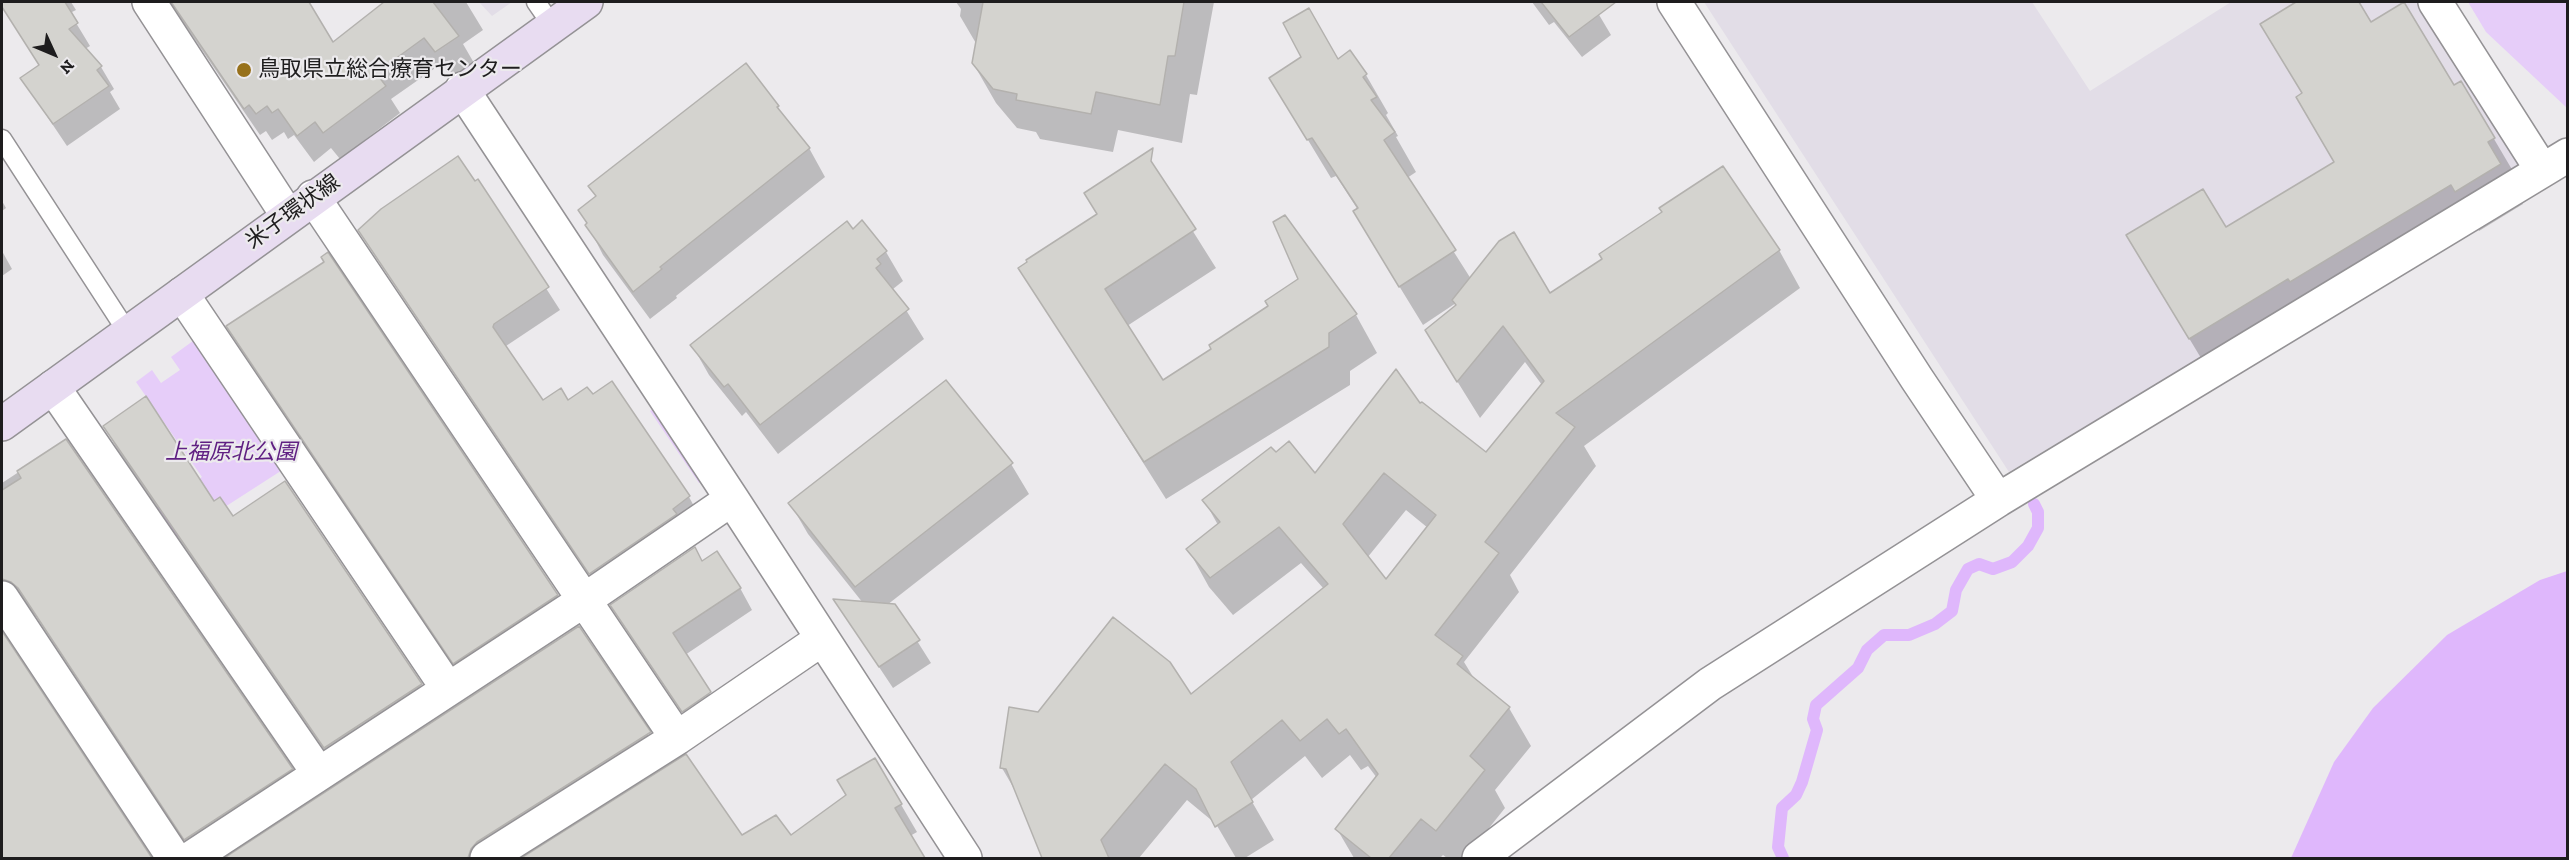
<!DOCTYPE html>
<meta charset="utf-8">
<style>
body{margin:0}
#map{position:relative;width:2569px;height:860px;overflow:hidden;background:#eceaed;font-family:"Zilla Slab",serif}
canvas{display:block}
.frame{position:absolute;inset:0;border:3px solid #1e1d1e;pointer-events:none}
.north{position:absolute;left:24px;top:24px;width:60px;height:60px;-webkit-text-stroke:4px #eceaed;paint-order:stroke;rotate:134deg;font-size:16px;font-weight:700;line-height:24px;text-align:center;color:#1e1d1e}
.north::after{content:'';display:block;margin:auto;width:21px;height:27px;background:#1e1d1e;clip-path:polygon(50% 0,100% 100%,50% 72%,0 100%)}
</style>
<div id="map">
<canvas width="2569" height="860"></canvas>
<div class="frame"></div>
<div class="north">N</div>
</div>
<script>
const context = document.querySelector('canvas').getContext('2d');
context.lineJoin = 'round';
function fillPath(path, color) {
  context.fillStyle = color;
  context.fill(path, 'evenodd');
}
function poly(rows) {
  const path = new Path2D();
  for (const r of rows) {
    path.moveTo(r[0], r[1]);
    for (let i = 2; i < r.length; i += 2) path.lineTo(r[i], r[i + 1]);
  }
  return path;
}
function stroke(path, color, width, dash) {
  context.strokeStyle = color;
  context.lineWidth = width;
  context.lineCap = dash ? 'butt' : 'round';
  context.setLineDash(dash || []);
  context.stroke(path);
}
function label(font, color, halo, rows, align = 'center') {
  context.font = font + ' "Zilla Slab","Noto Sans JP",serif';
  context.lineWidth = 4.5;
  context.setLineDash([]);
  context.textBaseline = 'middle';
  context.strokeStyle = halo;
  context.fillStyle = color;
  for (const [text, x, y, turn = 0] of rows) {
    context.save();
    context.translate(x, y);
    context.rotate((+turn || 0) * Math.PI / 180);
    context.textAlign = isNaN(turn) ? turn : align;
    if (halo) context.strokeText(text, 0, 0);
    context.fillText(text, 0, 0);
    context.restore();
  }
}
fillPath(poly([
 [479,2,512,2,492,16],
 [1704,2,2032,2,2090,91,2231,2,2422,2,2522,167,2009,472]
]), '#e2dde7');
fillPath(poly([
 [2468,2,2567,2,2567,108,2486,32],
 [197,338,287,467,172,541,152,511,202,477,136,382,152,370,161,383,180,370,171,357],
 [653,409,703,481,699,483,650,411]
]), '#e6cdf9');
fillPath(poly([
 [2567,571,2567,858,2291,858,2334,762,2373,708,2447,635,2540,580]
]), '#dfb7fc');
fillPath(poly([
 [2,2,71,2,76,10,70,13,90,46,85,49,101,67,114,89,110,92,120,109,67,146,22,79,40,66,2,7],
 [169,2,247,2,253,11,268,2,307,2,333,44,386,2,390,4,394,2,396,5,402,2,466,2,483,30,463,44,474,63,451,78,441,64,391,99,400,113,340,159,331,148,314,162,294,135,288,139,284,132,272,140,266,131,260,135],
 [956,2,1214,2,1197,95,1190,94,1182,143,1118,130,1113,152,1040,139,1036,132,1017,128,996,103,973,63,977,45,960,16,961,9],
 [1532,2,1603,2,1595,8,1611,35,1582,57,1554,22,1549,25],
 [2299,2,2357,2,2371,24,2454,87,2494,139,2517,178,2510,182,2523,204,2479,231,2475,224,2213,378,2151,275,2336,163,2303,94,2262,24],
 [1338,61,1366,75,1388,113,1386,115,1398,136,1396,137,1416,172,1407,178,1471,279,1549,295,1779,250,1800,288,1584,446,1596,466,1510,575,1519,592,1464,662,1475,680,1509,708,1531,746,1495,790,1505,808,1465,858,1447,858,1443,855,1440,858,1354,858,1337,829,1377,778,1368,766,1361,770,1350,755,1322,778,1305,756,1251,800,1274,840,1245,858,1236,858,1216,824,1187,800,1139,858,1043,858,1020,799,1002,768,1039,713,1191,696,1324,589,1301,563,1233,615,1209,587,1188,549,1218,525,1204,500,1276,454,1315,475,1420,405,1486,454,1542,385,1525,362,1480,418,1449,368,1461,303,1459,301,1423,325,1377,250,1358,210,1336,176,1331,178,1271,79],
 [1406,510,1428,528,1386,581,1367,558],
 [778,107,785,120,809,148,825,177,676,296,677,298,650,319,603,255,580,210,596,197,590,186],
 [1145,155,1216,268,1127,326,1162,382,1213,349,1270,307,1300,279,1285,217,1356,315,1377,353,1350,371,1350,385,1166,499,1020,268,1098,214],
 [477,181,560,310,506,346,543,402,568,402,689,497,701,519,603,595,360,230],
 [2,201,6,208,2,211],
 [852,231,886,252,903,281,893,289,924,339,778,454,746,412,742,416,709,375,692,345],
 [2,251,12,269,2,276],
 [228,327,557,596,570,618,467,685],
 [105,426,233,518,285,483,434,707,338,770,117,449],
 [66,441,291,770,308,798,196,858,36,616,28,609,2,617,2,483],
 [1011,464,1029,494,887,605,895,606,931,663,893,688,835,601,863,603,808,534,790,503],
 [702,563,740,588,752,610,685,655,722,714,696,733,612,606],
 [579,628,665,761,511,858,227,858],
 [2,634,150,858,2,858],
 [686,756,742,837,791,837,848,796,875,760,917,832,910,836,923,858,524,858]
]), '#0003');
stroke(poly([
 [1783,858,1778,847,1782,808,1796,795,1802,782,1817,730,1813,719,1816,705,1858,668,1867,650,1884,635,1909,635,1935,624,1952,611,1956,590,1968,569,1979,564,1993,569,2012,562,2028,546,2038,528,2038,512,2034,504]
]), '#dfb7fc', 12);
const building = poly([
 [2,2,65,2,78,23,69,29,102,66,97,70,109,86,53,124,20,78,39,65,2,7,2,2],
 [171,2,309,2,333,42,384,2,433,2,459,36,435,52,424,38,376,73,386,86,323,133,315,122,297,136,278,109,272,113,267,106,256,114,249,105,244,109,171,2],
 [983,2,1184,2,1175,56,1168,56,1160,105,1096,92,1091,114,1016,100,1017,94,993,89,972,63,983,2],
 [1541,2,1616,2,1569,37,1541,2],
 [2296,2,2359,2,2371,22,2404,2,2454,85,2461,81,2495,138,2488,142,2501,164,2455,192,2451,185,2290,282,2288,279,2189,339,2126,235,2203,189,2226,227,2334,162,2296,97,2302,93,2260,24,2296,2],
 [1309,8,1338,59,1350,50,1367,74,1363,77,1377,97,1371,100,1395,132,1384,140,1456,250,1399,287,1353,211,1358,208,1312,138,1307,140,1269,78,1301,57,1283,23,1309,8],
 [746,63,779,106,777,107,810,148,660,267,662,269,633,292,585,225,587,223,578,210,596,196,588,186,746,63],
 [1153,148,1151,161,1196,229,1105,289,1163,380,1211,349,1209,345,1268,306,1265,301,1298,279,1273,222,1285,215,1357,314,1329,333,1329,347,1144,462,1018,268,1027,262,1026,260,1097,214,1084,193,1153,148],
 [458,156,475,181,478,179,549,287,494,324,493,327,543,400,561,388,568,400,587,387,593,394,612,381,690,496,673,509,677,514,589,574,358,230,381,209,458,156],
 [1723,166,1780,250,1556,413,1575,427,1485,542,1499,553,1435,635,1463,656,1457,664,1510,707,1470,756,1485,770,1436,831,1421,819,1389,858,1371,858,1335,829,1378,774,1346,729,1339,734,1327,719,1300,741,1282,720,1231,762,1253,802,1215,827,1196,789,1165,764,1101,840,1109,858,1042,858,1006,769,1000,768,1009,707,1038,712,1113,617,1170,662,1191,694,1328,584,1279,527,1210,578,1186,549,1220,522,1202,500,1271,447,1276,452,1289,441,1315,473,1396,369,1420,403,1422,402,1486,452,1544,381,1503,326,1457,382,1425,330,1456,305,1452,300,1499,241,1514,232,1550,293,1602,259,1599,254,1662,212,1659,208,1723,166],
 [1384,473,1436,515,1386,579,1343,524,1384,473],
 [862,220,887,251,877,259,881,264,876,268,909,309,760,425,728,384,724,387,690,345,847,221,853,229,862,220],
 [328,252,558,595,453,664,226,326,324,262,321,257,328,252],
 [946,380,1013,463,855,587,788,503,946,380],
 [146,396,214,501,220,497,233,516,285,481,422,684,324,748,103,426,146,396],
 [66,439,293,769,184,840,18,588,11,582,2,579,2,490,21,478,17,471,66,439],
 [695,547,702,561,717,551,741,588,673,633,711,692,682,712,610,605,695,547],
 [833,599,895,604,920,640,879,667,833,599],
 [579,626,651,732,477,842,471,849,468,858,224,858,579,626],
 [2,631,152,858,2,858,2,631],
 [686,754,742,835,776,815,791,835,846,795,837,780,875,758,902,804,895,808,925,858,521,858,686,754]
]);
fillPath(building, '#d4d3cf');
stroke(building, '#b3b1ae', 1.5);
const lane = poly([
 [536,2,552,25],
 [2,139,128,333]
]);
const street = poly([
 [149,2,288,216],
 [1674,2,1917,379,1998,500],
 [2435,2,2542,170],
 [462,89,732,499,965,858],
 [313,197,677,738],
 [182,294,448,689],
 [53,387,319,774],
 [2,598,174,858],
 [191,858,583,601,732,499],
 [487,858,677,738,822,639],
 [1479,858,1710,684,1998,500,2568,155]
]);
const secondary = poly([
 [2,424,586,2]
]);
stroke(lane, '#949295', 21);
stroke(street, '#949295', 36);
stroke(secondary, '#949295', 36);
stroke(lane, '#fff', 18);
stroke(street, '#fff', 33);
stroke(secondary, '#e8dcf1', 33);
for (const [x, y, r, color] of [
 [244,70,8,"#97711b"]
]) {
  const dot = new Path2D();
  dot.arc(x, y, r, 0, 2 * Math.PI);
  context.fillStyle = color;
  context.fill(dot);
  stroke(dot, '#eceaed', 2);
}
label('22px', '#1e1d1e', '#eceaed', [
 ["鳥取県立総合療育センター",258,70]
], 'left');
label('22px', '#1e1d1e', '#eceaed', [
 ["米子環状線",293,212,-36]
]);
label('italic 22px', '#602083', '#eceaed', [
 ["上福原北公園",231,453]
]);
</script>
